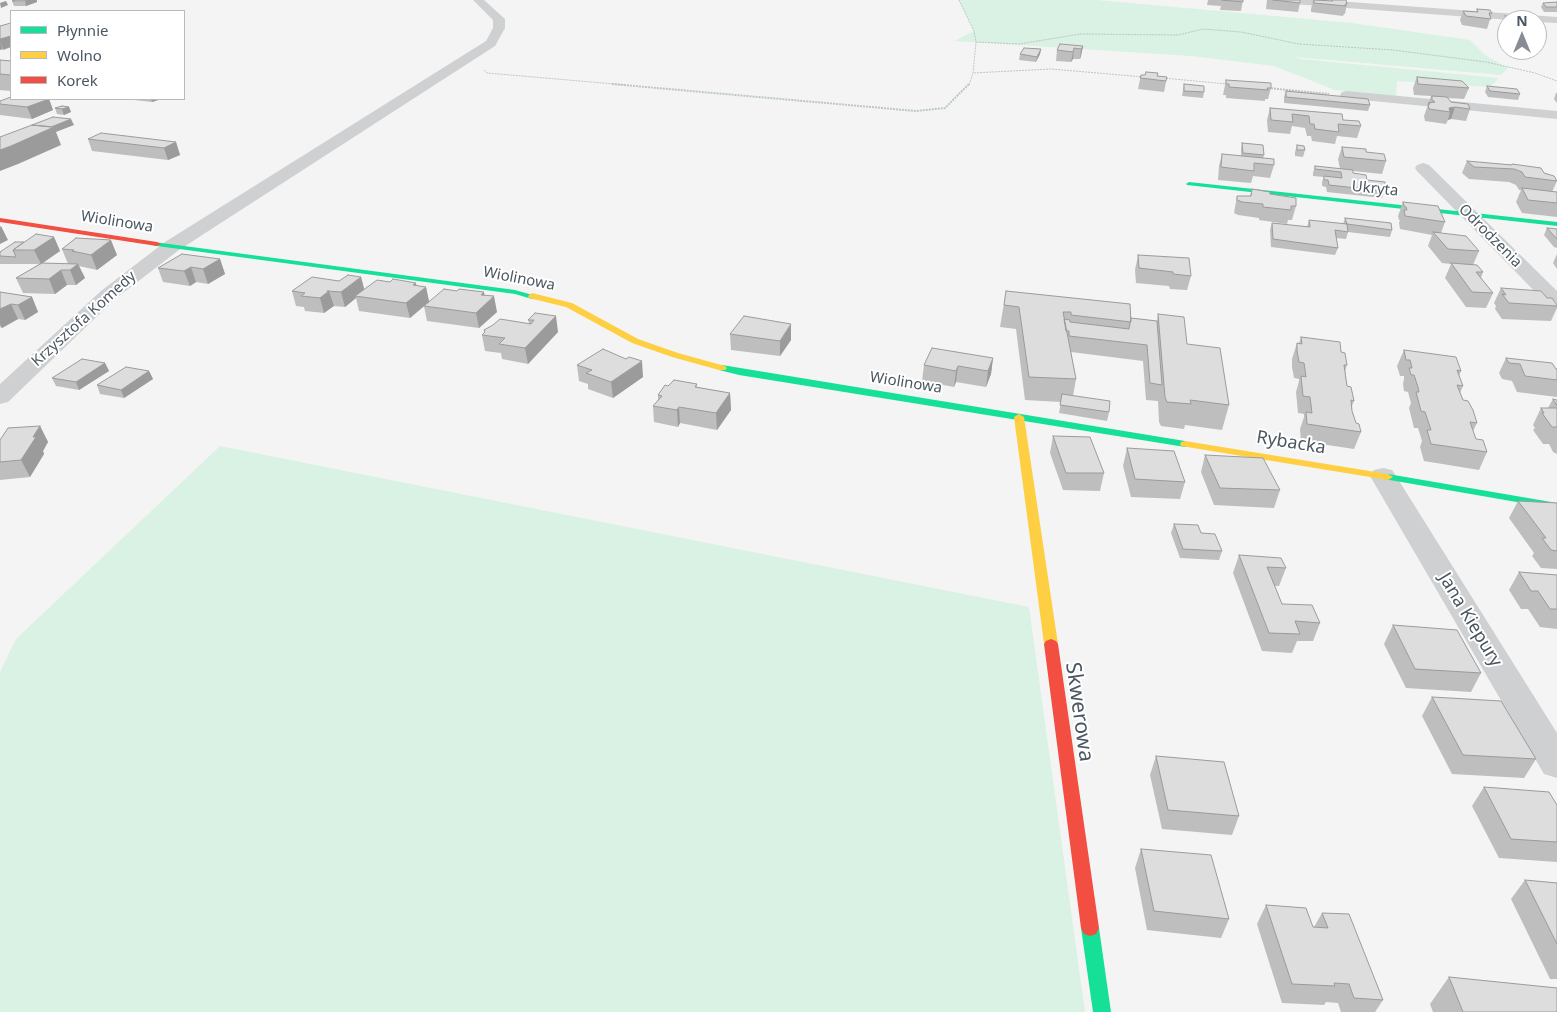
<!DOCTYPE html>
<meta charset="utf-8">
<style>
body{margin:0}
#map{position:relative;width:1557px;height:1012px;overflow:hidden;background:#f4f4f4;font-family:"Noto Sans",sans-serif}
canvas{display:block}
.legend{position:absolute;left:10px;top:10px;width:175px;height:90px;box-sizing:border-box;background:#fff;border:1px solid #b7bbc0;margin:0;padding:6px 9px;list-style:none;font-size:15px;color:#4a5661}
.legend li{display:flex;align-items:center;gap:10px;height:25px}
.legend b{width:25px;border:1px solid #b7bbc0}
.north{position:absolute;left:1497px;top:10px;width:50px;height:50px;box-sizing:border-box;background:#fff;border:1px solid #b7bbc0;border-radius:50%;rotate:0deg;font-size:14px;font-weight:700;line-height:20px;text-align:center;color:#4a5661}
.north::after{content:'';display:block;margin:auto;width:18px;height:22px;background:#868d94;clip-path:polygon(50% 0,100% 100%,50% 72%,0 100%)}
</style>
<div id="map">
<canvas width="1557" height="1012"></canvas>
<ul class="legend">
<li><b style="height:6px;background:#16e098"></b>Płynnie</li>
<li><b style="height:6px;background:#ffcf43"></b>Wolno</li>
<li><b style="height:6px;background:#f24e42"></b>Korek</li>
</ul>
<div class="north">N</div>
</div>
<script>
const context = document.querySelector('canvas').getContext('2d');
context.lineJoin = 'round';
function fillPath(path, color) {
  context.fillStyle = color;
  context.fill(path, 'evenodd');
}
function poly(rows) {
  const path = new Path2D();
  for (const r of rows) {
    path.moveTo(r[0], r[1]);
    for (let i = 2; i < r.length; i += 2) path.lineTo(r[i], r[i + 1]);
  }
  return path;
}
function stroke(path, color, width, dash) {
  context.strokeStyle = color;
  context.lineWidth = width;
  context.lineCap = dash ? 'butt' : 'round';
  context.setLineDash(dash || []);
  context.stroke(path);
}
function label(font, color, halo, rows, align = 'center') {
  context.font = font + ' "Noto Sans",sans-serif';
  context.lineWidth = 4;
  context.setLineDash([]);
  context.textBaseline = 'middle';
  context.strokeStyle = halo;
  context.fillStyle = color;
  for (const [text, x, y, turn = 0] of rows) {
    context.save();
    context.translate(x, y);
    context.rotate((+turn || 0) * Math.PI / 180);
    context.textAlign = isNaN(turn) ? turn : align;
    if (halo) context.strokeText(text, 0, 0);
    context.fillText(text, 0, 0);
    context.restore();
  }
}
fillPath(poly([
 [959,0,1097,0,1352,23,1470,40,1485,55,1508,68,1501,75,1295,57,1301,59,1499,78,1490,87,1397,81,1396,96,1335,90,1274,66,1191,56,954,41,974,31],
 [220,446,1029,607,1085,1012,0,1012,0,672,16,639]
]), '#d9f2e3');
stroke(poly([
 [959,0,974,31,976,42,973,73,1051,69,1144,77],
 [976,42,1019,44,1081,34,1178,35,1203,29,1241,32,1299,44,1393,50,1486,62,1535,73,1557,81],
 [484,70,487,73,626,85],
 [1163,78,1227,84],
 [969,85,973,73]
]), '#bcc7c4', 1, [2, 1]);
stroke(poly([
 [612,84,916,111,945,108,969,84],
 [1268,88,1329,94]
]), '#bcc7c4', 2, [2, 1]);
fillPath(poly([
 [473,0,484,0,505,19,505,28,495,46,179,250,115,299,8,402,0,404,0,384,101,291,165,242,486,41,493,28,493,20,473,0],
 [1274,0,1323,0,1557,17,1557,23,1537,22,1537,20,1511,20,1279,3,1274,0],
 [1347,91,1557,111,1557,119,1342,98,1340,95,1342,92,1347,91],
 [1423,163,1429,165,1557,291,1557,309,1550,307,1417,171,1415,168,1417,165,1423,163],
 [1383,468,1392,470,1396,476,1557,733,1557,778,1544,774,1370,476,1374,470,1383,468]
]), '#ced0d2');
fillPath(poly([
 [1189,182,1557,222,1557,226,1187,185,1186,184,1189,182],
 [154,242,515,290,536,296,532,299,515,294,157,246,154,246,154,242],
 [722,365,1185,441,1190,444,1185,447,739,375,719,370,719,366,722,365],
 [1388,474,1557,503,1557,509,1384,479,1383,477,1388,474],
 [1090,920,1096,922,1099,928,1111,1012,1093,1012,1081,928,1084,922,1090,920]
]), '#16e098');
fillPath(poly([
 [532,293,572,303,638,339,678,353,725,366,727,368,725,370,719,370,672,357,632,343,566,307,529,298,528,296,532,293],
 [1019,414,1024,417,1058,644,1056,647,1051,649,1046,647,1044,644,1014,417,1019,414],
 [1185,441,1388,474,1393,477,1388,480,1181,446,1180,444,1181,442,1185,441]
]), '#ffcf43');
fillPath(poly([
 [0,218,157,242,161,244,157,246,0,222,0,218],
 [1051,639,1056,641,1058,644,1099,928,1096,934,1090,936,1084,934,1081,928,1044,644,1046,641,1051,639]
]), '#f24e42');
fillPath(poly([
 [1208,0,1222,0,1222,1,1222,0,1243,0,1241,11,1220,10,1221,6,1207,5],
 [1267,0,1300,0,1300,3,1298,12,1266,9],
 [1313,0,1331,1,1332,0,1346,0,1347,4,1345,14,1344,14,1343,16,1311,12,1311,9],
 [12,1,37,2,26,6,14,6],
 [1557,2,1557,12,1544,12,1541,7,1543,3],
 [1477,9,1492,13,1487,29,1462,25,1460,20,1463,11,1476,12],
 [1505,16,1536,20,1507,20,1507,26,1503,21],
 [1083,46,1081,56,1080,59,1073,59,1071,62,1056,61,1057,50],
 [1041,49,1040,54,1036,62,1019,60,1020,54],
 [0,60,11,61,11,91,0,90],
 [1141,75,1167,77,1164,92,1138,89],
 [1417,77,1469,88,1464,99,1448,98,1451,102,1470,109,1466,121,1451,119,1448,120,1446,124,1425,121,1424,116,1431,96,1414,95,1413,88],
 [1226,80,1271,88,1268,99,1265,99,1265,101,1226,98,1226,95,1223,95],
 [1184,84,1204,92,1203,98,1182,96],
 [1487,86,1520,94,1518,100,1488,97,1485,92],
 [1286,91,1370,105,1368,111,1284,103,1284,97],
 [1556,93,1557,93,1557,103,1554,99],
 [49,99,53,110,32,119,0,115,0,101],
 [133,99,161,99,152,102,134,100],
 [69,107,71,112,64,115,57,114,55,108],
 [1270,108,1343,120,1361,126,1357,138,1337,136,1335,144,1312,141,1311,136,1307,136,1305,128,1292,126,1290,134,1268,132,1267,120],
 [88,139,176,142,180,155,168,160,92,151],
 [1242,143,1264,155,1263,158,1274,165,1270,178,1253,176,1251,183,1218,180,1219,166,1222,154,1241,156,1241,149],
 [1297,145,1305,150,1303,157,1295,156,1295,152],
 [1342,147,1366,152,1386,161,1382,174,1353,171,1353,173,1367,180,1386,187,1382,198,1327,192,1326,187,1322,186,1322,182,1324,177,1313,176,1313,173,1315,166,1340,169,1338,159],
 [1467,161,1512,165,1512,164,1544,173,1557,181,1552,192,1557,192,1557,217,1522,213,1516,202,1521,190,1519,190,1516,185,1509,182,1469,179,1462,173],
 [1252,189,1270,194,1296,206,1292,220,1288,220,1287,224,1259,220,1259,218,1238,215,1234,213,1237,196,1250,196],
 [1403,202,1445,222,1441,233,1479,251,1473,265,1483,272,1481,278,1493,293,1486,308,1466,307,1445,278,1451,264,1442,263,1428,246,1432,235,1400,229,1399,223,1400,220,1399,220,1398,216],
 [1345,218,1392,230,1390,237,1348,232,1346,239,1336,238,1338,248,1335,255,1271,247,1270,230,1272,223,1307,227,1309,220,1343,224],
 [1547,228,1557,229,1557,248,1554,247,1544,235],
 [54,237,60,251,43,263,68,264,62,249,76,238,117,255,97,270,79,266,85,278,76,285,67,285,55,294,23,293,16,278,39,264,0,264,0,252,24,242],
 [1557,254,1557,269,1553,263],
 [1138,255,1191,276,1187,290,1170,289,1169,286,1136,283,1135,270],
 [220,259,225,274,208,284,196,282,190,286,163,282,158,268],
 [361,277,364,289,416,286,426,287,429,301,457,291,484,292,484,295,497,312,479,328,427,321,424,306,410,318,359,311,356,298,345,307,333,306,324,313,305,311,304,307,296,306,292,291],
 [1501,288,1557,305,1557,308,1551,321,1502,319,1495,309,1496,306,1494,303],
 [1006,291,1131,318,1157,321,1158,314,1187,344,1229,405,1222,430,1185,425,1184,429,1161,426,1159,422,1158,401,1146,400,1143,361,1071,352,1076,379,1073,396,1109,412,1107,421,1059,413,1061,402,1025,400,1016,329,1000,327],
 [0,292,32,297,38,312,25,320,18,319,2,328,0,327],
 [535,313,558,332,528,364,502,359,501,353,485,351,482,335,484,333,484,330,529,323,528,320],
 [730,334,791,340,780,356,731,350],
 [1301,337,1341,352,1347,365,1345,371,1347,386,1354,401,1352,406,1352,411,1356,423,1361,432,1354,449,1301,441,1300,429,1304,417,1304,414,1298,413,1296,392,1299,381,1299,379,1294,378,1292,367,1292,359,1297,343,1299,343],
 [1404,350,1461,371,1459,376,1463,386,1460,393,1463,400,1477,423,1473,431,1476,439,1487,452,1479,470,1424,461,1420,447,1422,441,1418,428,1414,428,1409,408,1411,403,1408,392,1404,391,1403,384,1404,379,1404,376,1400,376,1397,366],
 [993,358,991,374,986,387,956,382,954,387,922,381,924,365],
 [1506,358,1557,369,1557,397,1517,392,1512,381,1502,379,1499,373],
 [105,363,109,371,79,390,56,386,52,378],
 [577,365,643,377,613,398,588,389,588,384,579,381],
 [149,371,153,379,124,398,100,394,97,385],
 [697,384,697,387,730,393,731,410,717,430,680,423,678,427,654,422,653,406,658,400,658,395,668,386],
 [1553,399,1557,400,1557,454,1553,452,1549,444,1543,444,1533,430,1535,428,1533,425,1541,408,1548,408],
 [40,426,48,442,43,451,44,454,30,477,0,480,0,440],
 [1053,436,1104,473,1100,491,1063,490,1050,453],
 [1127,448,1185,482,1180,499,1131,497,1123,466],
 [1205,455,1280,490,1274,508,1214,505,1201,472],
 [1518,501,1557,503,1557,569,1541,568,1532,556,1534,553,1509,518],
 [1174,524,1201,533,1222,551,1219,560,1180,558,1171,533],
 [1239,555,1286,568,1279,586,1275,586,1282,604,1320,623,1313,641,1297,641,1292,653,1262,651,1233,573],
 [1519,572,1557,575,1557,629,1540,627,1528,609,1521,609,1509,590],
 [1393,625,1481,673,1471,692,1406,688,1384,644],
 [1432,697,1536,759,1524,778,1452,774,1422,716],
 [1156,756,1239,816,1232,835,1162,829,1150,775],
 [1484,787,1557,805,1557,862,1499,858,1472,806],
 [1141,849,1229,919,1221,938,1147,930,1135,868],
 [1525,880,1557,883,1557,979,1550,979,1511,899],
 [1266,905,1313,927,1314,927,1322,913,1383,1000,1375,1012,1341,1012,1338,1003,1326,1002,1324,1005,1282,1003,1257,924],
 [1449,977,1557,1012,1433,1012,1430,1004]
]), '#bebebf');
fillPath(poly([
 [28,0,37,0,37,2,26,6,25,1],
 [6,1,8,5,1,8,0,3],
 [11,36,11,47,3,50,0,42,0,39],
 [0,42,3,49,0,50],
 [1083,46,1081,56,1080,59,1081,49],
 [1074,48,1073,59,1071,62,1073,52],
 [1041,49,1040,54,1036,62,1037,57],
 [49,99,53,110,32,119,27,107],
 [151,99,161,99,152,102],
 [69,107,71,112,64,115,62,109],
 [1455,107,1451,119,1448,120,1450,112,1449,108],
 [71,119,74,125,56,132,61,145,18,164,0,171,0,150,43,130],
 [176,142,180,155,168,160,164,148],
 [1,226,8,240,0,244,0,227],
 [54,237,60,251,41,264,34,250],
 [111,240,117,255,97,270,91,255],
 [220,259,225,274,208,284,203,269],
 [78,264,85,278,76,285,70,270],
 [191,267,196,282,190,286,184,271],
 [61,270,67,285,55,294,49,279],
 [361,277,365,292,355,296,356,298,345,307,341,292],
 [416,283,418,293,426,287,429,302,410,318,406,303,413,285],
 [329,291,334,306,324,313,320,298],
 [484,292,486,304,494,296,497,312,479,328,476,313,481,295],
 [32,297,38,312,25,320,18,305],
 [11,304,18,319,2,328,0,324,0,309],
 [556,316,558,332,528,364,525,348],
 [791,324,791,340,780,356,780,341],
 [993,358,991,374,986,387,988,371],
 [642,361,643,377,613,398,611,382],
 [105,363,109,371,79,390,76,382],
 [958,366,956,382,954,387,956,371],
 [149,371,153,379,124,398,121,390],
 [730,393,731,410,717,430,716,413],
 [679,407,680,423,678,427,677,410],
 [40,426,48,442,43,451,44,454,30,477,21,460,33,437]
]), '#9b9b9b');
const building = poly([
 [15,0,28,0,25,1,12,1,15,0],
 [1222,0,1243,0,1243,2,1222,0],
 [1273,0,1300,0,1300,3,1273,0],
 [1314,0,1333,1,1332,0,1346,0,1347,4,1345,4,1346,6,1314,3,1314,0],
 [1557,2,1557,7,1546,7,1543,3,1557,2],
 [1477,9,1490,10,1492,13,1489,13,1491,19,1466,16,1463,11,1478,12,1477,9],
 [1505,16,1535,19,1536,20,1508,20,1505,16],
 [11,23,11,36,0,39,0,26,11,23],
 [1060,44,1083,46,1081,49,1074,48,1073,52,1057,50,1060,44],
 [1024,48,1041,49,1037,57,1020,54,1024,48],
 [0,60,11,61,11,75,0,74,0,60],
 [1146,72,1158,73,1157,76,1167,77,1166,81,1140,78,1141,75,1145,75,1146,72],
 [1417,77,1462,81,1469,88,1418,84,1417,77],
 [1226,80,1271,83,1271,88,1267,88,1268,90,1229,87,1229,84,1226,84,1226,80],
 [1184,84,1204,86,1204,92,1184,91,1184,84],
 [1487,86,1517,89,1520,94,1490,91,1487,86],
 [1286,91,1368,99,1370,105,1286,97,1286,91],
 [1432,96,1447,97,1451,102,1468,104,1470,109,1455,107,1449,108,1450,112,1429,109,1428,104,1430,104,1428,103,1435,102,1432,100,1432,96],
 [11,97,11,99,49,99,27,107,0,104,0,101,11,97],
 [62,106,69,107,62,109,55,108,62,106],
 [1270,108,1342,114,1343,120,1359,121,1361,126,1338,124,1339,132,1315,129,1314,124,1310,124,1309,116,1292,114,1293,122,1271,120,1270,108],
 [53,117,71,119,51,127,32,125,53,117],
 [32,125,54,127,11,146,0,150,0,137,32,125],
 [101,133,176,142,164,148,88,139,101,133],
 [1242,143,1263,145,1264,155,1243,153,1242,143],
 [1297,145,1304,146,1305,150,1297,150,1297,145],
 [1342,147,1366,149,1366,152,1384,154,1386,161,1344,157,1342,147],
 [1222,154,1274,159,1274,165,1254,163,1254,171,1221,167,1222,154],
 [1467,161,1512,165,1512,164,1541,168,1544,173,1554,176,1557,181,1525,177,1522,172,1514,169,1474,167,1467,161],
 [1315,166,1353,170,1353,173,1366,175,1367,180,1385,182,1386,187,1383,186,1384,191,1329,185,1328,180,1324,180,1324,176,1342,178,1341,172,1315,169,1315,166],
 [1522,188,1557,192,1557,203,1528,200,1522,188],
 [1252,189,1270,192,1270,194,1296,198,1296,206,1291,206,1291,210,1263,207,1263,204,1242,202,1237,200,1237,196,1251,196,1252,189],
 [1403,202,1438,206,1445,222,1405,216,1404,210,1407,210,1406,207,1404,206,1403,202],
 [1345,218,1391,223,1392,230,1347,224,1348,232,1335,230,1338,248,1273,239,1272,223,1310,227,1309,220,1347,224,1345,218],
 [1547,228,1557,229,1557,239,1547,228],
 [1433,232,1466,236,1479,251,1448,249,1433,232],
 [36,234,54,237,34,250,13,250,36,234],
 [76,238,111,240,91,255,72,251,74,250,62,249,76,238],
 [15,242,24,242,13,250,16,257,0,256,0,252,15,242],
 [182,254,220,259,203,269,191,267,184,271,158,268,182,254],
 [1138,255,1189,258,1191,276,1173,274,1173,272,1139,268,1138,255],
 [42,263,78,264,70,270,61,270,49,279,16,278,42,263],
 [1451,263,1477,265,1483,272,1476,272,1493,293,1472,292,1451,263],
 [348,275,361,277,341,292,327,291,329,291,320,298,301,296,305,293,292,291,312,277,339,281,348,275],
 [393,279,416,283,413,285,426,287,406,303,355,296,377,280,390,282,393,279],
 [1501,288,1541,291,1547,298,1552,298,1557,305,1557,306,1509,303,1502,294,1506,295,1501,288],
 [444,289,457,291,459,289,484,292,481,295,494,296,476,313,424,306,444,289],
 [1006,291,1130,304,1131,322,1071,315,1071,312,1063,312,1076,379,1029,377,1019,307,1004,305,1006,291],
 [0,292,32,297,18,305,11,304,0,309,0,292],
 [535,313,556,316,525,348,499,344,505,338,482,335,485,332,484,330,493,325,500,319,531,324,534,320,528,320,535,313],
 [1158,314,1184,317,1187,344,1220,348,1229,405,1190,400,1191,404,1167,402,1165,397,1158,314],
 [744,316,791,324,780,341,730,334,744,316],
 [1131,318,1157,321,1162,385,1150,383,1147,345,1069,336,1069,331,1066,331,1064,319,1070,320,1070,322,1129,329,1131,318],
 [1301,337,1340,342,1341,352,1345,353,1347,365,1344,365,1347,386,1351,387,1354,401,1351,400,1352,411,1356,423,1359,424,1361,432,1307,424,1306,412,1312,413,1310,397,1303,396,1301,376,1306,377,1304,363,1299,362,1297,351,1297,343,1302,344,1301,337],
 [932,348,993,358,988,371,958,366,956,371,924,365,932,348],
 [603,349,626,359,629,357,642,361,611,382,586,373,592,370,577,365,603,349],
 [1404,350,1456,357,1461,371,1457,370,1463,386,1457,385,1463,400,1468,401,1473,410,1477,423,1470,422,1476,439,1483,440,1487,452,1431,444,1427,430,1431,430,1425,412,1421,411,1416,392,1419,392,1418,387,1414,375,1411,375,1409,368,1412,368,1410,360,1406,360,1404,350],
 [1506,358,1552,363,1556,369,1557,369,1557,380,1525,376,1520,364,1509,363,1506,358],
 [82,359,105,363,76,382,52,378,82,359],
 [126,367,149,371,121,390,97,385,126,367],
 [674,380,697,384,695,387,730,393,716,413,679,407,677,410,653,406,662,396,658,395,665,385,668,386,674,380],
 [1062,394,1110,401,1109,412,1060,405,1062,394],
 [1553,399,1557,400,1557,406,1553,399],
 [1541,408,1557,408,1557,427,1552,427,1542,413,1544,413,1541,408],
 [40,426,33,437,36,437,21,460,0,462,0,440,8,428,40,426],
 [1053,436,1090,437,1104,473,1066,473,1053,436],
 [1127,448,1174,451,1185,482,1135,479,1127,448],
 [1205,455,1263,458,1280,490,1220,488,1205,455],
 [1518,501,1557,503,1557,551,1551,550,1542,538,1546,538,1518,501],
 [1174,524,1198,525,1201,533,1215,534,1222,551,1183,549,1174,524],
 [1239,555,1281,558,1286,568,1267,567,1282,604,1312,605,1320,623,1295,621,1300,634,1269,633,1239,555],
 [1519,572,1557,575,1557,609,1550,609,1538,591,1531,591,1519,572],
 [1393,625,1457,630,1481,673,1415,669,1393,625],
 [1432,697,1501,701,1536,759,1463,755,1432,697],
 [1156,756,1224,762,1239,816,1168,810,1156,756],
 [1484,787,1549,792,1557,805,1557,842,1511,839,1484,787],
 [1141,849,1211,855,1229,919,1154,911,1141,849],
 [1525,880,1557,883,1557,944,1525,880],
 [1266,905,1306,908,1313,927,1328,928,1322,913,1349,914,1383,1000,1354,998,1349,984,1334,983,1335,986,1292,984,1266,905],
 [1449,977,1557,988,1557,1012,1463,1012,1449,977]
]);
fillPath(building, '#ddddde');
stroke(building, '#9b9b9b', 1);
label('15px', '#4a5661', '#fff', [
 ["Ukryta",1375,189,6],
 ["Wiolinowa",117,222,9],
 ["Odrodzenia",1490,236,45],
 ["Wiolinowa",519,279,11],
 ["Krzysztofa Komedy",84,319,-42],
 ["Wiolinowa",906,383,9]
]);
label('18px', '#4a5661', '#fff', [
 ["Rybacka",1291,443,9],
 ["Jana Kiepury",1470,620,59]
]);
label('21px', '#4a5661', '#fff', [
 ["Skwerowa",1079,712,82]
]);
</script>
